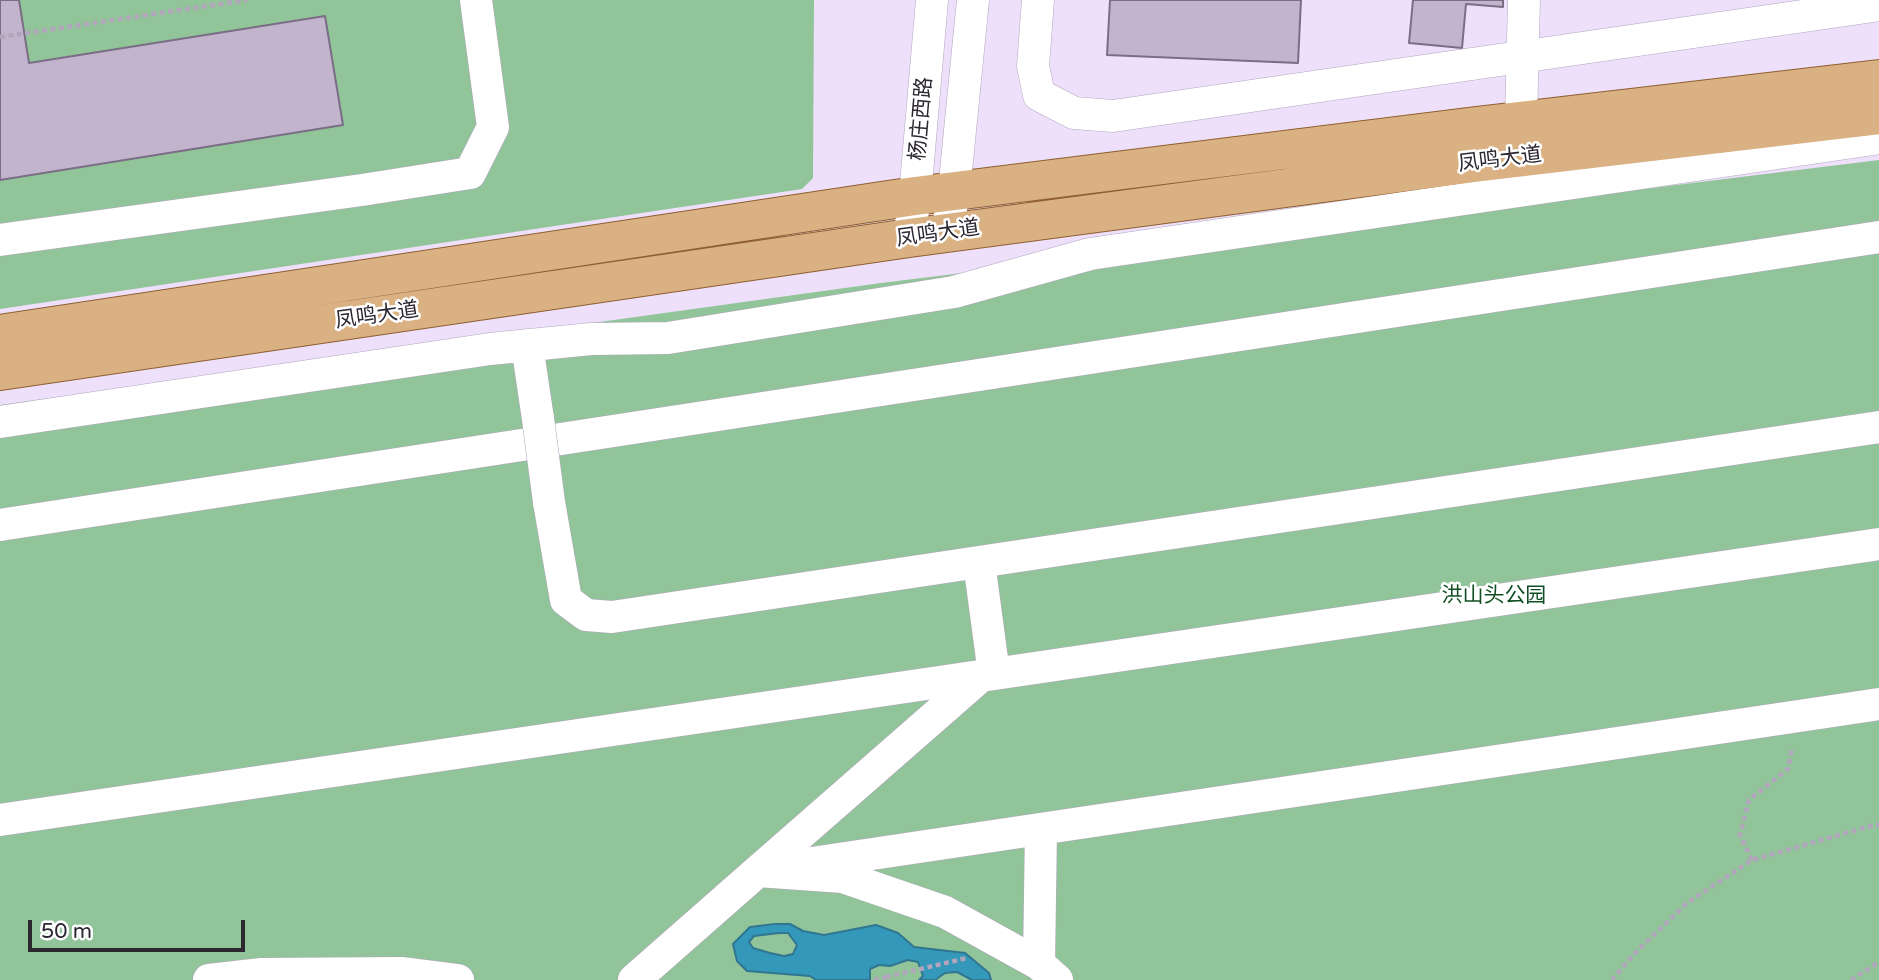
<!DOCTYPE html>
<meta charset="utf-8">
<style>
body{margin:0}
#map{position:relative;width:1879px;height:980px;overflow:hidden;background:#eee0fa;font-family:"Varela Round",sans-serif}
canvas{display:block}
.scale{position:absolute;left:28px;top:920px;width:217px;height:32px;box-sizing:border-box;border:4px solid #2c2731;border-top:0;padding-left:9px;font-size:21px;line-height:24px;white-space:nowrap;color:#2c2731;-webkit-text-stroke:5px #fff;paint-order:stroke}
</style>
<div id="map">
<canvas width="1879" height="980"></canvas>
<div class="scale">50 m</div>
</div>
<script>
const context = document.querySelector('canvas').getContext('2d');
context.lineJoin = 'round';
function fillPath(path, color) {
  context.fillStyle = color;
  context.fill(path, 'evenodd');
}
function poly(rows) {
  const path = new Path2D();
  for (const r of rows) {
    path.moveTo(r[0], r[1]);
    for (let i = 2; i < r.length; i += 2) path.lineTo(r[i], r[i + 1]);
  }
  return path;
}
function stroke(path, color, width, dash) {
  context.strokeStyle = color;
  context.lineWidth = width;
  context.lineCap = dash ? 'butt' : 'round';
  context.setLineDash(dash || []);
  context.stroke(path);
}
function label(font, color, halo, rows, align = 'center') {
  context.font = font + ' "Varela Round","Noto Sans SC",sans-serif';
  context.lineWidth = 5;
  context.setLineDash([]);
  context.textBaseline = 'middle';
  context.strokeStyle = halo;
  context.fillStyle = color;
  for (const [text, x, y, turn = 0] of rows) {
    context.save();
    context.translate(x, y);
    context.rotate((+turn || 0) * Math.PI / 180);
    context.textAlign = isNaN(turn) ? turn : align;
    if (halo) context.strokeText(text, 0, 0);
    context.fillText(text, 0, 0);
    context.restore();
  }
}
fillPath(poly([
 [0,0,814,0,813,178,802,189,0,309],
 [1879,160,1879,980,0,980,0,405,881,283]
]), '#91c499');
const water = poly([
 [775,924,790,924,803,931,824,935,876,925,898,933,914,947,965,953,989,973,991,980,972,980,957,972,945,973,935,980,919,980,923,976,918,962,908,960,890,966,879,965,870,969,870,980,816,980,810,976,747,971,737,961,733,944,750,927,775,924],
 [779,933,788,933,797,945,793,954,784,956,770,953,753,948,749,942,754,936,779,933]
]);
fillPath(water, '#3398b9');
stroke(water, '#317690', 2);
const building = poly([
 [0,0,19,0,29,63,325,16,343,125,0,180,0,0],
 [1110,0,1301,0,1298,63,1107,55,1110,0],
 [1413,0,1503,0,1503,7,1466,4,1462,48,1409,43,1413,0]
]);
fillPath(building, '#c2b4cd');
stroke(building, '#7a6e85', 2);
const minor = poly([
 [1038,0,1033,66,1039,95,1074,113,1113,116,1879,5],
 [1521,121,1524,0],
 [947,233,954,191,973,0],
 [909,238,915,196,932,0],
 [0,240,362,190,470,173,493,127,476,0],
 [527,345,538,419],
 [0,422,490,349,591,339,668,338,954,292,1090,254,1879,138],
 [549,502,566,600,586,615,612,617,1879,427],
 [0,525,1879,237],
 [979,562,994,674],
 [981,676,758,871,1879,704],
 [0,820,1879,544],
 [1039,964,1041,829],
 [209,980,262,974,403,973,458,980],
 [634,980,758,871,843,877,945,912,1039,964,1057,980]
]);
const major = poly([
 [0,334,915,196,1476,126,1879,79],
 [0,371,909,238,1474,163,1879,115]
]);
stroke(minor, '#b3a6bf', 33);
stroke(major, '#8e5f31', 40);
stroke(poly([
 [0,37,247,0],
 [1752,860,1740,835,1749,800,1788,769,1792,748],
 [886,977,967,958],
 [874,980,886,977,889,980],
 [1612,980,1634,954,1687,903,1752,860,1874,825,1879,825],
 [1851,980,1879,962]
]), '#b1a6bb', 4.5, [5, 3.5]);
stroke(minor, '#fff', 32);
stroke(major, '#dab183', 38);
const minorBridge = poly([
 [538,419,549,502]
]);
stroke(minorBridge, '#b3a6bf', 33, []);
stroke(minorBridge, '#fff', 32);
label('21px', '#2c2731', '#fff', [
 ["杨庄西路",922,119,-85],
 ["凤鸣大道",1500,160,-7],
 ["凤鸣大道",938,234,-8],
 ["凤鸣大道",377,316,-8]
]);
label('21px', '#104f23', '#fff', [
 ["洪山头公园",1494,596]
]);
</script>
